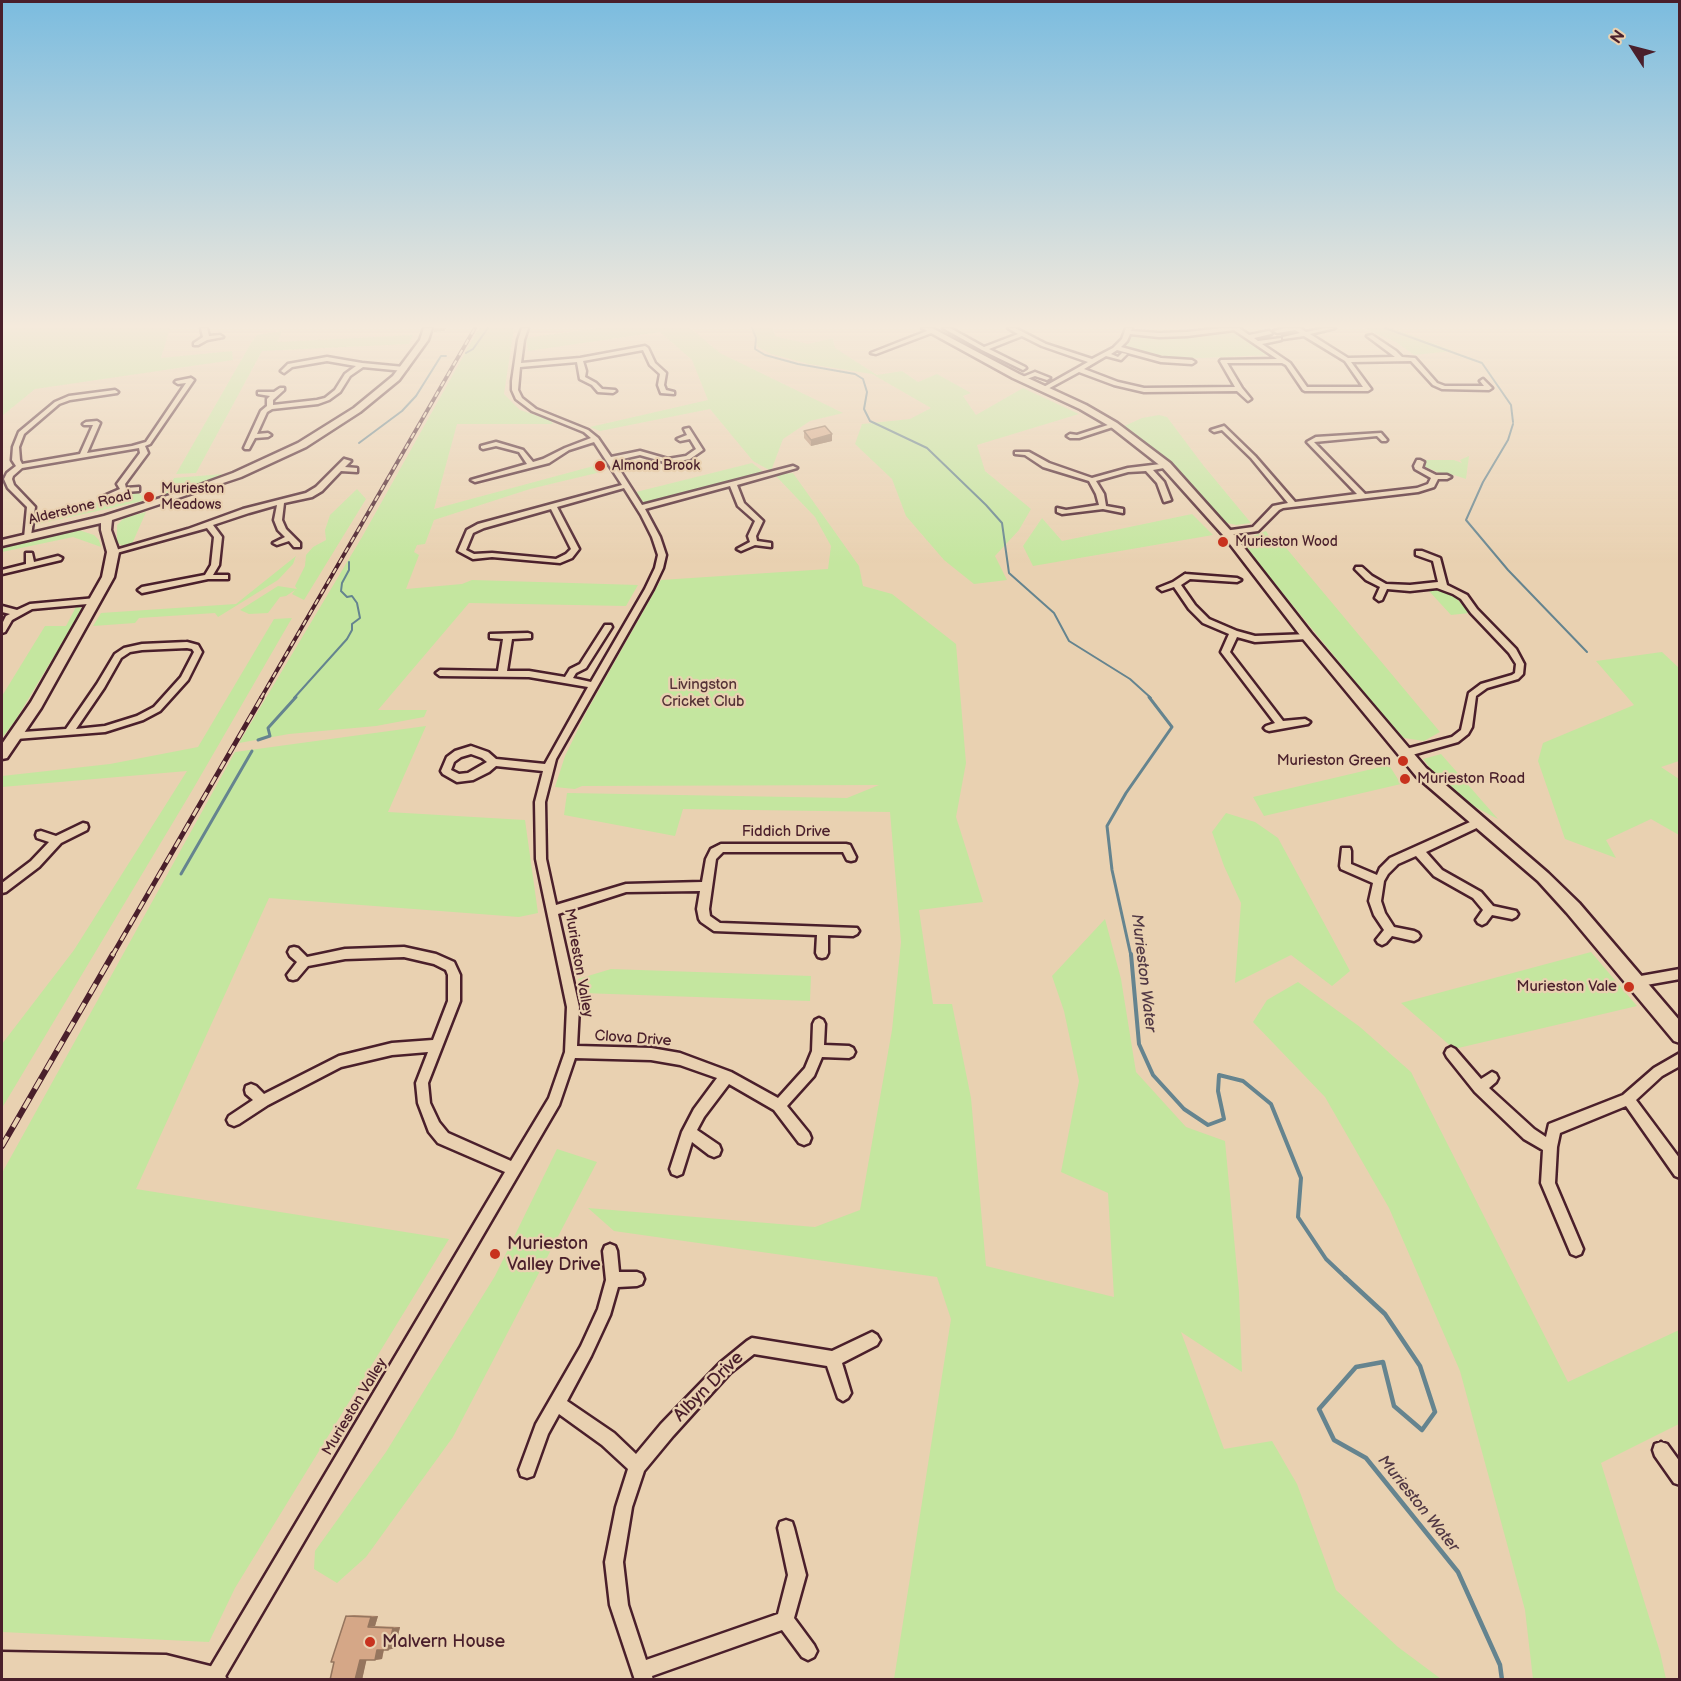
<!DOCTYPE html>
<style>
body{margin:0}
#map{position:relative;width:1681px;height:1681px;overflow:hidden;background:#e9d1b1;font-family:"Balsamiq Sans",sans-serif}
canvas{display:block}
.frame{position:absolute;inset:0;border:3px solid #4a1f2b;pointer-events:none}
.north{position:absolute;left:1603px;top:18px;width:60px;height:60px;-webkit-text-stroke:4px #e9d1b1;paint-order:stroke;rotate:306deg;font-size:16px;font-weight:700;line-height:24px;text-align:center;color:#4a1f2b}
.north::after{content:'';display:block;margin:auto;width:21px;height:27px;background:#4a1f2b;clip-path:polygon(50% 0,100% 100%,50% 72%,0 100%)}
</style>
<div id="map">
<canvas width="1681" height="1681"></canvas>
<div class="frame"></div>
<div class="north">N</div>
</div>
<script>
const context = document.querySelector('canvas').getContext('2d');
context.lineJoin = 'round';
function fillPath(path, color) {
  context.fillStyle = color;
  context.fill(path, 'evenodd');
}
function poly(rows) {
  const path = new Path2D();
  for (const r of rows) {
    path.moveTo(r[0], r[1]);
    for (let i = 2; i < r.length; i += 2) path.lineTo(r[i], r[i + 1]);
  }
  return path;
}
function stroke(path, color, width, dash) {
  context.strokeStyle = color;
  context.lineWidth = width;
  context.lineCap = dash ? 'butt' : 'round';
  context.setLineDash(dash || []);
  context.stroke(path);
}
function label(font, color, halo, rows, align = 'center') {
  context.font = font + ' "Balsamiq Sans",sans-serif';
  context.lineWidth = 4.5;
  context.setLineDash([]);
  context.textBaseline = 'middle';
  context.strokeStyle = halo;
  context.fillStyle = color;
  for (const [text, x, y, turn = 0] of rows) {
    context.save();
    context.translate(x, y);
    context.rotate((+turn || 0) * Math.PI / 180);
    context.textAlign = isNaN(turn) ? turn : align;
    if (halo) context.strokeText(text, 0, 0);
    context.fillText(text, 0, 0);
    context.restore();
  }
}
fillPath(poly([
 [2,328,170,328,161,358,232,351,233,360,35,389,2,416],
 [479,328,514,328,504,394,520,410,550,420,553,424,457,424,434,509,601,464,605,471,530,489,434,520,425,544,417,545,414,552,419,555,406,589,462,584,472,580,638,585,626,606,469,603,378,710,427,710,424,717,376,726,289,734,239,743,362,537],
 [598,328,690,328,720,353,843,413,810,421,783,439,771,471,753,461,710,409,600,431,590,427,708,400,692,360,660,332,528,351,526,338],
 [751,328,773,328,775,336,808,344,833,338,835,348,877,375,902,371,918,382,937,374,971,393,963,396,976,415,1023,388,1079,414,977,445,985,471,1031,509,1019,530,995,556,1007,580,974,584,944,560,906,516,892,479,855,444,862,424,910,419,931,408,872,374,809,364,771,354,758,347],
 [1363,328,1392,328,1453,351,1414,355,1396,342],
 [1234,330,1269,355,1179,359,1120,348,1130,334,1177,337],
 [282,331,277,342,413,335,409,344,262,351,196,473,176,474,251,343,257,335],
 [1159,415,1167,417,1203,465,1251,523,1236,525,1223,522,1174,468,1147,444,1122,427,1142,418],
 [1469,456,1466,479,1454,475,1449,477,1437,476,1439,473,1433,470,1425,467,1421,469,1421,465,1426,460,1454,460,1462,463,1460,460],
 [752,463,765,473,644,503,636,492],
 [793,473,859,566,863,586,892,594,956,644,966,763,956,817,983,902,919,910,933,1004,952,1004,971,1098,986,1266,1114,1297,1108,1193,1061,1172,1079,1081,1064,1011,1052,976,1105,919,1121,979,1136,1072,1186,1127,1225,1141,1239,1292,1242,1372,1181,1332,1224,1449,1272,1441,1297,1484,1336,1590,1398,1647,1441,1679,894,1679,951,1319,937,1277,614,1231,588,1208,815,1227,860,1210,892,1030,901,942,890,812,683,809,675,836,564,815,567,793,847,798,879,785,582,786,575,789,555,787,565,756,587,711,661,580,828,569,831,546,815,517,775,475],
 [223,474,200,484,165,494,174,478],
 [357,489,366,499,304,600,292,594,295,590,286,596,280,597,268,613,249,614,240,610,278,586,297,589,295,586,305,566,306,555,313,547,326,540,325,530,330,515],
 [138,493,147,500,34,525,35,517],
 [146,512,132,544,122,546,117,542,117,525,124,518],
 [1192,514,1213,535,1033,566,1023,546,1042,518,1062,541],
 [79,530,94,535,99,540,101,547,73,537,2,552,2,546],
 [1266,531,1269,536,1277,537,1440,732,1424,741,1404,738,1385,718,1240,541],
 [296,556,293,564,278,580,218,617,215,613,139,618,135,623,93,626,101,613,236,604],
 [1428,590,1440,590,1454,595,1469,613,1451,615],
 [76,607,83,608,15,721,2,738,2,696,45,626,66,626],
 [292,618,193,789,2,1108,2,1044,74,950,187,771,2,787,2,776,110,764,198,747,274,619],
 [1662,652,1679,668,1679,761,1661,767,1679,779,1679,835,1651,819,1606,840,1616,858,1565,839,1538,761,1543,743,1634,705,1596,661],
 [426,726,388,812,525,820,538,913,519,917,269,898,136,1189,449,1239,235,1588,209,1642,2,1632,2,1173,235,752],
 [1441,754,1498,819,1473,806,1440,780,1423,759],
 [1389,765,1401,784,1264,816,1253,797],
 [1226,813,1255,822,1278,838,1350,971,1332,986,1291,955,1235,983,1241,903,1224,866,1212,832],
 [1591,952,1637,1006,1454,1049,1401,1003],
 [611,969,811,976,810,1001,582,993,578,979],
 [1298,982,1360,1027,1411,1072,1568,1382,1679,1330,1679,1424,1601,1463,1660,1652,1666,1679,1533,1679,1525,1610,1460,1371,1389,1208,1325,1097,1253,1022,1267,1000],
 [557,1149,597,1162,453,1437,366,1557,337,1583,314,1569,315,1551,386,1452,495,1276]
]), '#c4e69f');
stroke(poly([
 [752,328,756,338,755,349,765,355,798,364,855,374,863,379,867,392,864,409,870,421,927,448,986,505,1002,523,1009,573,1054,613,1069,641,1130,679,1151,698],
 [1385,328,1482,363,1511,405,1513,422],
 [466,353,473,349,488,328],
 [1513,424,1508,440,1483,482,1466,520,1508,570,1587,652],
 [359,443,402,411,416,396,441,356,446,356],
 [294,698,347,639,352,630,352,624,360,618,357,603,352,596,347,597,341,591,342,583,349,570,349,562]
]), '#65848f', 2);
stroke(poly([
 [258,740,270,736,268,728,296,697],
 [181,874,252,751],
 [1131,956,1112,870,1107,826,1126,793,1172,727,1149,697]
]), '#65848f', 3);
stroke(poly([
 [1131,954,1139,1044,1153,1075,1184,1109,1208,1125,1224,1119,1218,1091,1219,1075,1243,1081,1271,1104,1301,1178,1298,1217,1326,1259,1346,1278]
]), '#65848f', 4);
stroke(poly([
 [1345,1277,1385,1314,1420,1366,1435,1412,1422,1430,1394,1406,1383,1362,1356,1367,1319,1409,1334,1440,1366,1458,1458,1572,1500,1665,1502,1680]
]), '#65848f', 4.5);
const street = poly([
 [201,328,207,328,209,336,220,335,223,337,207,340,198,345,194,345,194,343,203,337,201,328],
 [522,328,528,328,524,340,521,363,580,358,645,346,648,348,655,363,666,373,664,385,666,390,674,392,674,394,661,393,658,385,660,374,650,365,643,350,583,361,586,371,585,377,596,383,602,389,615,390,616,391,613,393,598,392,592,385,580,379,577,362,520,367,518,390,522,398,536,409,588,430,598,438,611,457,640,451,668,459,686,456,696,449,690,439,680,441,677,439,687,435,684,429,689,428,703,450,690,459,668,463,640,455,614,461,642,505,793,466,797,468,737,485,744,503,763,521,756,536,757,541,771,543,771,547,755,545,741,551,737,549,750,542,748,536,755,521,738,506,730,486,645,509,660,537,666,555,663,568,653,589,556,759,545,802,546,859,556,905,626,884,702,882,706,859,711,849,721,844,846,844,850,845,856,857,855,860,851,861,847,860,843,852,723,852,716,859,709,909,710,916,720,923,857,928,859,931,857,934,853,936,828,935,828,953,826,957,822,958,818,957,816,953,817,935,714,931,701,922,699,919,697,909,700,891,626,892,558,914,579,1007,577,1046,651,1048,680,1053,731,1072,778,1098,805,1068,812,1051,813,1024,815,1020,819,1018,823,1020,825,1024,824,1045,849,1046,853,1048,855,1052,853,1056,849,1058,822,1057,814,1076,787,1106,809,1133,811,1138,809,1143,804,1145,799,1143,774,1110,729,1084,704,1117,697,1130,719,1145,721,1150,719,1155,714,1157,709,1155,692,1142,682,1174,677,1176,672,1174,670,1169,682,1132,694,1109,717,1078,680,1065,651,1060,575,1058,559,1105,223,1680,204,1680,207,1673,505,1172,438,1143,429,1132,418,1103,416,1083,428,1052,392,1055,341,1067,268,1105,239,1124,234,1126,229,1124,227,1120,229,1116,253,1100,246,1094,245,1090,246,1086,251,1084,256,1086,264,1094,339,1056,392,1043,433,1040,448,1001,448,975,446,970,434,964,404,957,345,959,308,966,297,979,293,980,289,979,287,975,297,962,290,956,288,952,290,948,294,947,298,948,307,957,345,949,404,947,436,954,454,962,460,975,460,1001,428,1083,430,1103,439,1122,448,1133,511,1161,549,1098,565,1052,567,1007,536,859,535,802,543,771,496,766,489,772,473,780,457,782,443,774,441,771,447,757,455,751,471,746,488,752,496,759,545,764,588,687,529,677,440,676,436,673,440,670,498,671,503,639,490,638,490,634,528,633,531,634,531,638,512,639,507,671,529,671,565,677,570,669,580,664,605,625,611,625,612,627,586,668,576,673,573,678,591,682,645,589,655,568,658,555,652,537,641,515,624,488,557,507,579,549,572,558,560,563,492,557,473,559,458,551,467,530,478,524,622,485,594,442,569,450,549,463,475,482,471,480,527,464,519,452,496,446,483,449,481,448,481,446,496,442,523,450,533,462,543,459,565,448,591,438,584,432,532,411,516,399,512,390,512,381,518,340,522,328],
 [551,509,571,549,566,554,556,559,492,553,474,554,466,550,473,533,484,528,551,509],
 [471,754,482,758,487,762,468,773,459,774,451,770,454,762,461,757,471,754],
 [943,328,950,328,984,347,1018,334,1008,328,1015,328,1046,344,1092,359,1113,348,1122,339,1126,328,1132,328,1131,331,1159,333,1187,332,1222,328,1239,328,1249,335,1269,331,1272,333,1271,334,1254,338,1258,341,1281,338,1281,340,1262,344,1290,363,1307,387,1363,387,1345,361,1304,336,1283,339,1283,337,1300,333,1295,330,1277,333,1274,331,1285,328,1300,328,1306,332,1325,328,1335,328,1310,334,1348,358,1395,357,1367,336,1372,335,1396,351,1402,357,1415,358,1437,383,1445,386,1484,386,1480,381,1483,379,1492,388,1489,390,1442,389,1433,385,1411,361,1351,362,1371,389,1368,391,1305,391,1303,390,1286,365,1282,363,1227,363,1242,388,1251,399,1248,401,1237,391,1144,392,1114,385,1079,372,1044,391,1041,389,1042,388,1088,362,1042,346,1022,336,989,349,1025,367,1026,368,1023,370,982,350,943,328],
 [1234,330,1277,359,1221,360,1220,361,1235,387,1144,388,1118,382,1084,369,1106,356,1121,360,1127,354,1122,353,1118,357,1111,354,1117,350,1161,362,1192,364,1195,362,1192,360,1161,358,1121,347,1127,341,1130,334,1159,337,1187,336,1234,330],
 [932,329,935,331,934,332,876,354,871,353,932,329],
 [327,357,362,363,404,367,407,369,404,371,363,367,350,376,340,392,329,400,318,404,272,409,267,412,257,434,268,433,271,435,268,437,255,438,249,449,245,449,244,448,261,411,267,406,267,399,270,396,258,394,258,392,274,392,280,388,284,388,284,390,273,400,273,405,317,400,325,398,335,390,345,374,356,366,327,361,292,367,284,373,281,371,288,364,327,357],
 [1035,372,1050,378,1047,380,1035,376,1021,381,1018,379,1035,372],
 [191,378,194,380,150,444,145,446,148,453,125,484,126,488,139,487,139,491,125,492,108,498,104,496,120,489,117,484,140,453,139,448,22,468,13,476,12,479,14,485,35,507,31,536,27,538,24,538,27,507,8,488,4,479,7,473,16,466,12,460,13,447,19,432,55,402,69,396,115,390,118,392,117,393,70,400,59,404,24,434,19,447,20,460,22,464,80,454,93,425,84,425,83,424,86,422,97,421,100,423,87,453,132,446,146,442,186,383,178,384,175,382,176,381,191,378],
 [1114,423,1117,425,1116,426,1079,438,1070,438,1067,436,1070,434,1077,435,1114,423],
 [1224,426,1255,456,1295,502,1357,494,1307,442,1316,437,1381,433,1387,440,1386,441,1382,441,1377,436,1314,442,1365,494,1417,488,1428,484,1431,478,1415,469,1414,466,1417,460,1420,460,1424,462,1422,468,1436,475,1447,475,1451,477,1447,479,1438,479,1434,487,1418,492,1283,508,1279,510,1258,531,1227,535,1224,535,1224,531,1253,527,1273,506,1288,503,1251,458,1222,430,1214,432,1211,430,1224,426],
 [1015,452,1029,452,1049,463,1092,478,1128,468,1169,463,1169,467,1153,470,1164,482,1171,500,1164,502,1157,483,1146,471,1128,472,1096,481,1104,494,1106,506,1123,509,1123,513,1103,509,1062,514,1057,512,1057,508,1066,510,1099,505,1096,494,1089,481,1043,467,1025,455,1015,454,1015,452],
 [344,459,351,461,345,467,357,468,357,472,341,471,322,491,312,497,284,503,282,520,286,529,300,543,300,547,294,547,289,541,277,545,273,543,285,537,278,530,274,520,277,505,249,513,213,525,222,537,219,565,213,575,228,575,228,579,208,579,142,593,138,590,142,587,205,575,211,565,214,537,207,528,113,554,109,552,188,529,243,509,306,493,316,487,344,459],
 [1416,551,1422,551,1440,558,1447,585,1467,595,1477,609,1516,649,1524,664,1523,674,1518,679,1487,688,1476,696,1472,727,1468,734,1458,742,1405,757,1402,756,1400,753,1402,750,1452,737,1461,730,1469,693,1481,684,1512,675,1515,673,1516,664,1509,653,1471,613,1461,599,1453,594,1437,588,1410,591,1387,589,1382,600,1379,601,1375,598,1380,587,1366,580,1355,569,1356,567,1362,567,1372,576,1386,584,1410,585,1438,582,1433,561,1416,555,1416,551],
 [26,553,32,553,34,562,58,556,62,558,61,560,2,574,2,570,26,564,26,553],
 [1185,574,1237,578,1241,580,1237,582,1190,579,1181,585,1195,605,1209,619,1237,631,1255,636,1310,634,1311,636,1307,639,1255,642,1237,637,1230,652,1283,721,1305,719,1310,722,1308,724,1269,731,1266,730,1264,728,1266,726,1275,723,1221,652,1229,634,1203,623,1189,609,1174,587,1162,591,1158,588,1173,582,1185,574],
 [96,598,99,599,99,603,32,609,12,620,5,632,2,633,2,624,6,616,10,614,2,612,2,606,17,610,30,604,96,598],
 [187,642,198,645,202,652,188,680,160,711,143,720,105,732,16,739,11,736,13,734,23,732,66,729,97,684,115,654,124,648,142,644,187,642],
 [187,648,192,649,194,652,181,677,154,707,137,716,105,726,76,729,104,688,121,658,130,652,142,650,187,648],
 [1479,818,1483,819,1484,822,1483,825,1426,852,1442,870,1481,892,1493,906,1516,911,1518,914,1516,917,1512,919,1492,915,1486,923,1482,925,1478,923,1476,920,1483,910,1473,898,1434,876,1416,856,1398,864,1388,874,1384,881,1381,901,1385,913,1394,927,1414,931,1418,933,1420,936,1418,939,1414,941,1392,936,1386,943,1382,945,1378,943,1376,940,1384,930,1374,915,1369,901,1373,883,1341,869,1340,866,1342,848,1350,848,1351,851,1351,864,1377,875,1380,868,1390,858,1479,818],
 [83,823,87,824,88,827,87,830,61,843,39,867,6,892,2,893,2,883,31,861,49,842,37,838,36,835,37,832,41,831,56,836,83,823],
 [1680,969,1680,979,1635,987,1631,986,1629,982,1631,978,1635,977,1680,969],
 [1451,1047,1455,1049,1481,1079,1492,1072,1496,1074,1498,1078,1496,1082,1489,1088,1534,1129,1546,1137,1549,1124,1623,1095,1654,1068,1680,1053,1680,1066,1662,1076,1636,1100,1680,1159,1680,1178,1675,1176,1626,1106,1560,1133,1557,1147,1555,1183,1583,1249,1581,1254,1576,1256,1571,1254,1541,1183,1543,1150,1524,1139,1475,1092,1447,1057,1445,1053,1447,1049,1451,1047],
 [610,1244,615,1246,617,1251,619,1272,637,1272,642,1274,644,1279,642,1284,637,1286,618,1287,610,1315,591,1356,567,1401,614,1433,636,1454,661,1424,720,1363,747,1341,752,1338,832,1351,872,1332,877,1335,880,1340,877,1345,842,1363,851,1393,848,1398,843,1401,838,1398,827,1366,754,1354,730,1373,673,1436,644,1471,632,1507,623,1562,628,1605,646,1660,778,1614,788,1575,778,1528,780,1522,786,1520,792,1522,794,1528,806,1575,794,1618,814,1645,817,1651,814,1657,808,1660,802,1657,782,1630,652,1676,653,1680,635,1680,610,1605,605,1562,616,1507,628,1469,602,1445,559,1414,548,1434,533,1476,527,1478,521,1476,519,1470,536,1424,581,1346,598,1309,606,1280,603,1251,605,1246,610,1244],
 [1661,1442,1667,1444,1680,1462,1680,1485,1674,1483,1655,1456,1653,1450,1655,1444,1661,1442]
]);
const secondary = poly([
 [424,328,432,328,428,340,399,380,360,412,306,447,241,477,112,520,111,530,119,552,114,577,41,708,7,758,2,759,2,744,31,702,102,577,107,552,101,530,101,523,2,546,2,540,104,516,189,489,233,473,298,443,354,408,393,376,420,340,424,328],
 [922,328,932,328,1019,374,1086,405,1117,423,1170,463,1231,531,1311,633,1426,768,1548,873,1579,903,1680,1021,1680,1043,1674,1041,1567,913,1538,881,1416,776,1303,639,1223,535,1162,467,1111,427,1080,409,1013,378,922,328],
 [2,1652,166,1655,214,1667,223,1671,227,1680,2,1678,2,1652]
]);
stroke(street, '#4a1f2b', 5);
stroke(secondary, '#4a1f2b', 5);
fillPath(street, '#e9d1b1');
fillPath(secondary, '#e9d1b1');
const railFar2 = poly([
 [261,698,475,328]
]);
const railFar1 = poly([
 [112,956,262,697]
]);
const rail = poly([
 [2,1146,113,954]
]);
stroke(railFar2, '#4a1f2b', 4);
stroke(railFar1, '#4a1f2b', 5);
stroke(rail, '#4a1f2b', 6);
stroke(railFar2, '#e9d1b1', 2, [6]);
stroke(railFar1, '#e9d1b1', 3, [9]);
stroke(rail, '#e9d1b1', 4, [11]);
fillPath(poly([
 [804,431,832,434,832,441,811,446,804,438],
 [354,1615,378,1616,375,1626,400,1627,395,1648,384,1650,382,1659,375,1660,366,1660,362,1680,330,1680,346,1616]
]), '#b79074');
fillPath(poly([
 [433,328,446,328,445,331,434,332],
 [832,434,832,441,811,446,811,440],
 [378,1616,375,1626,368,1627,371,1617],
 [400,1627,395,1648,388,1650,393,1628],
 [384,1648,382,1659,375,1660,377,1650],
 [367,1658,362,1680,355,1680,360,1660]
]), '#95755e');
const building = poly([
 [825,426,832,434,811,440,804,431,825,426],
 [346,1616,371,1617,368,1627,393,1628,388,1650,377,1650,375,1660,360,1660,355,1680,330,1680,334,1662,331,1662,346,1616]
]);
fillPath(building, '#d5a787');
stroke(building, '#95755e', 1.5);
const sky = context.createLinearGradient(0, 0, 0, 563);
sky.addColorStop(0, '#7bbcdf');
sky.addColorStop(0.58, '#f5eadc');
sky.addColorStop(1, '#f5eadc00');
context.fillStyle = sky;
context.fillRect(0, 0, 1681, 563);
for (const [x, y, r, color] of [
 [600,466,6,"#c8321e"],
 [149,497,6,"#c8321e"],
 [1223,542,6,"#c8321e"],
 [1403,761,6,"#c8321e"],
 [1405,779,6,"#c8321e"],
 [1629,987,6,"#c8321e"],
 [495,1254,6,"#c8321e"],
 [370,1642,6,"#c8321e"]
]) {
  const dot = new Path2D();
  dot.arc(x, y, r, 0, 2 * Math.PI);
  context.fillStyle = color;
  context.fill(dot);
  stroke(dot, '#e9d1b1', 2);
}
label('14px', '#4a1f2b', '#e9d1b1', [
 ["Almond Brook",612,466],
 ["Murieston",161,489],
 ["Meadows",161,505],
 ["Murieston Wood",1235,542]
], 'left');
label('14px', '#4a1f2b', '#e9d1b1', [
 ["Alderstone Road",80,508,-14]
]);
label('15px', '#563337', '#e9d1b1', [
 ["Livingston",703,685],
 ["Cricket Club",703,702]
]);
label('15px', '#4a1f2b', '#e9d1b1', [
 ["Murieston Green",1391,761],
 ["Murieston Road",1417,779,"left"],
 ["Murieston Vale",1617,987]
], 'right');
label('15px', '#4a1f2b', '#e9d1b1', [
 ["Fiddich Drive",786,832],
 ["Murieston Valley",578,963,80],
 ["Clova Drive",633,1039,4],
 ["Murieston Valley",355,1407,-59]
]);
label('italic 16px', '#513844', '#e9d1b1', [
 ["Murieston Water",1143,973,83],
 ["Murieston Water",1418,1504,51]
]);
label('18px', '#4a1f2b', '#e9d1b1', [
 ["Murieston",507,1244],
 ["Valley Drive",507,1265],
 ["Malvern House",382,1642]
], 'left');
label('18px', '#4a1f2b', '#e9d1b1', [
 ["Albyn Drive",709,1387,-45]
]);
</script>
